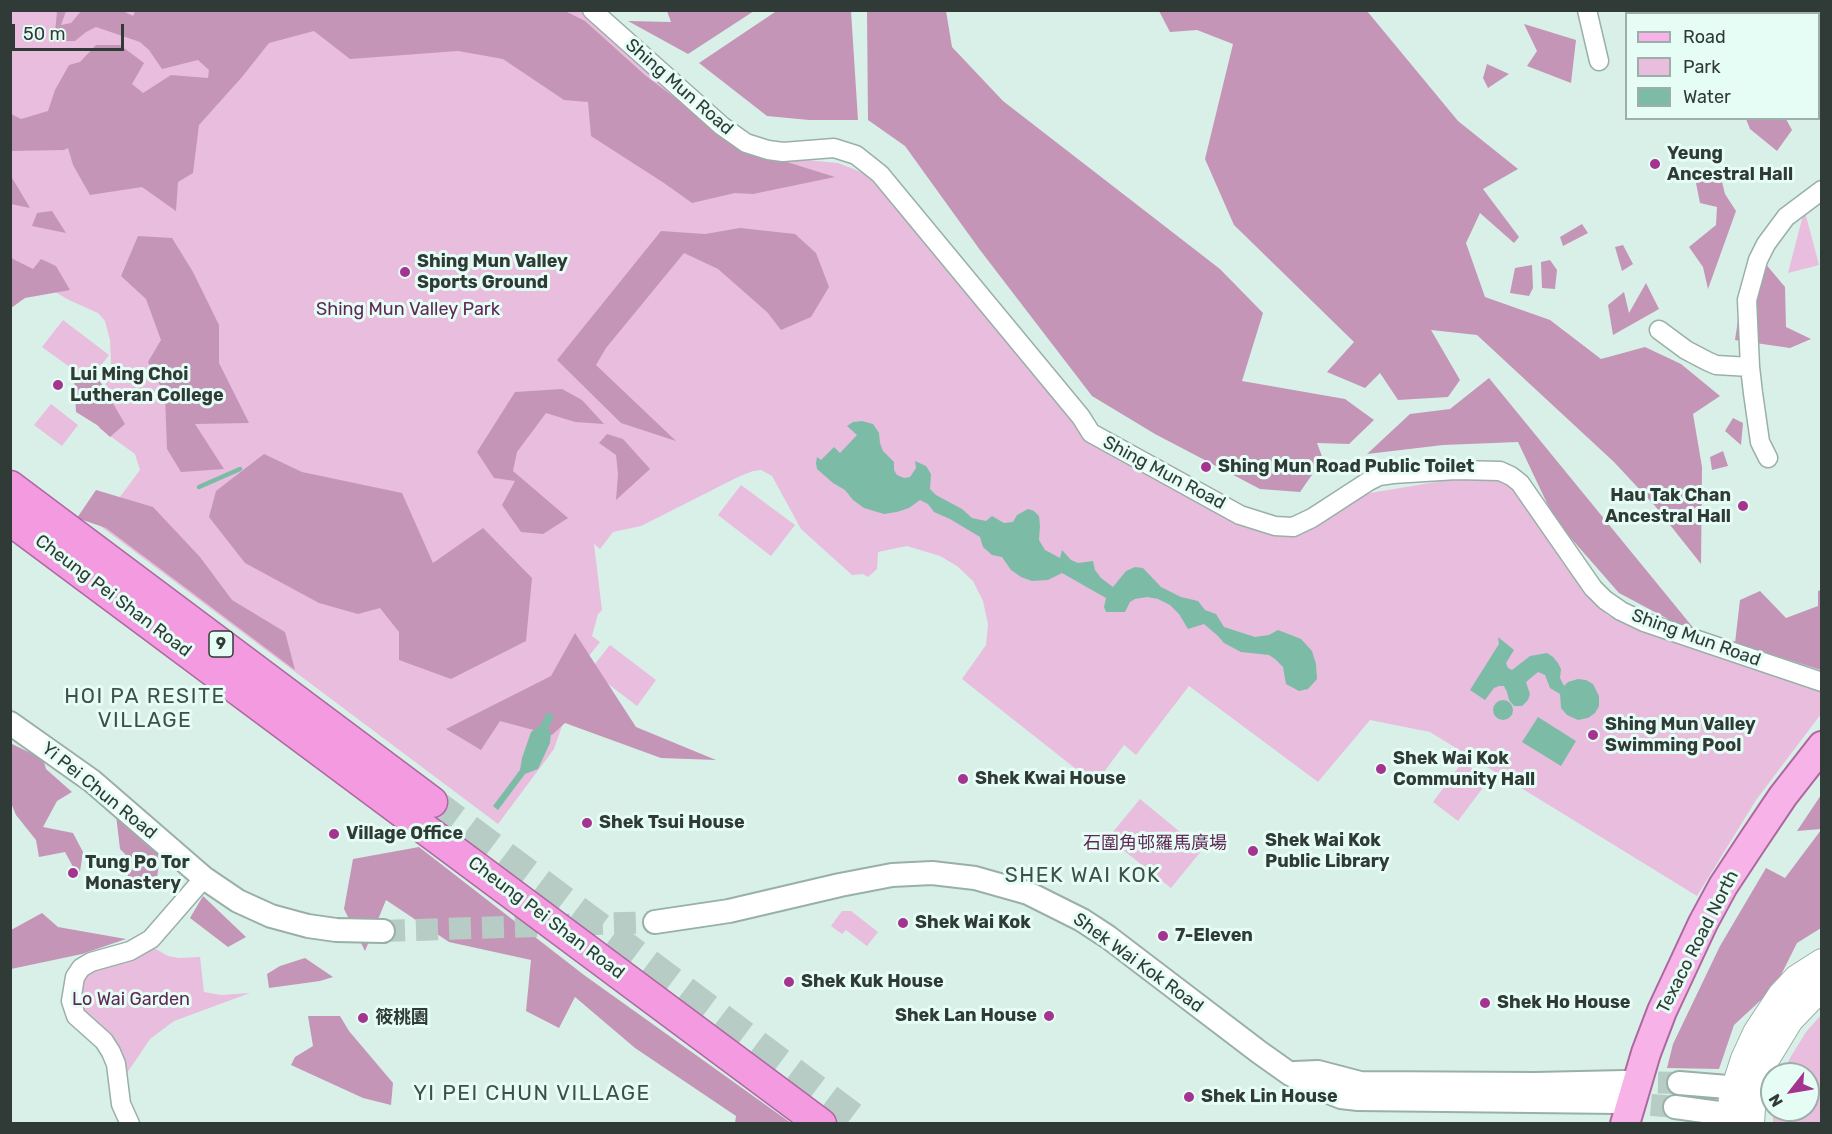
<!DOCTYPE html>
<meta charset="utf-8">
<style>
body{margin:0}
#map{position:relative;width:1832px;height:1134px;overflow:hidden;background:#d8f0e7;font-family:Rubik,sans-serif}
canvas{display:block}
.frame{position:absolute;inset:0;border:12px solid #303a36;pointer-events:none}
.legend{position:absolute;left:1625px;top:12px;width:195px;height:108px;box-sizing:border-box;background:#e5fdf4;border:2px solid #9dafa8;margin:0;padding:8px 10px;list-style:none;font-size:18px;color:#303a36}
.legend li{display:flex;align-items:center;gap:12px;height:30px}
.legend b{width:30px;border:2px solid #9dafa8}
.north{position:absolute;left:1760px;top:1062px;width:60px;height:60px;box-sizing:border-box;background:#e5fdf4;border:2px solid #9dafa8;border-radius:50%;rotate:239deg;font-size:16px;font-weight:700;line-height:24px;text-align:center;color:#303a36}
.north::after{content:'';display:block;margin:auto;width:21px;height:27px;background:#a53490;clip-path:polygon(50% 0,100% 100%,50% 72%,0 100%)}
.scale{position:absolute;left:12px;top:24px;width:112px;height:27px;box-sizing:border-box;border:3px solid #303a36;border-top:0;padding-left:8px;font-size:18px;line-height:21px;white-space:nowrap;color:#303a36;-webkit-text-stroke:4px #e5fdf4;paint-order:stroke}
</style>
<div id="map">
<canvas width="1832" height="1134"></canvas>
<div class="frame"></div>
<ul class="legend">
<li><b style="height:8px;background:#f7b3e8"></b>Road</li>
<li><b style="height:16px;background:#e9bddd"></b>Park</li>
<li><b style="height:16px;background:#7cbca7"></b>Water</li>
</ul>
<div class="north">N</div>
<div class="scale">50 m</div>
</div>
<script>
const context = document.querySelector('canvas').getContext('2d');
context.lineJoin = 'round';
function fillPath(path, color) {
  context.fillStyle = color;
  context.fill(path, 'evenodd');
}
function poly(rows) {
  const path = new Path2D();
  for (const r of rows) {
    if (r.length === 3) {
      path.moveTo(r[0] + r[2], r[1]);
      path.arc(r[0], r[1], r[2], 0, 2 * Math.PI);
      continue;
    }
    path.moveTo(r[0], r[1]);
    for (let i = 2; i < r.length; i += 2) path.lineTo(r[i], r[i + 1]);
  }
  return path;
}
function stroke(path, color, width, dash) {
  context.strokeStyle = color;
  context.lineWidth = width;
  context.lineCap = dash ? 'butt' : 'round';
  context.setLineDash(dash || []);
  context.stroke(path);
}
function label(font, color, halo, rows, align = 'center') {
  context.font = font + ' Rubik,"Noto Sans TC",sans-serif';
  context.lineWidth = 6;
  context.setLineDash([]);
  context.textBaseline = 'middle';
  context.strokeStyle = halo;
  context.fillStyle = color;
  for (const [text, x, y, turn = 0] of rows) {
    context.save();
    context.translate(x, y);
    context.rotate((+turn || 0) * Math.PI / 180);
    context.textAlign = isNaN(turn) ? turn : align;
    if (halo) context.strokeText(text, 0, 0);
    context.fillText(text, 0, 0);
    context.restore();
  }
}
fillPath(poly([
 [10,11,581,11,737,150,783,158,838,163,856,170,876,180,1075,418,1277,532,1364,494,1454,479,1476,477,1496,478,1512,489,1534,516,1561,560,1581,588,1607,615,1643,630,1821,686,1821,714,1756,800,1697,896,1430,732,1370,720,1318,782,1189,686,1136,755,1124,745,1095,784,962,679,986,645,988,624,983,601,973,581,957,566,940,556,907,546,878,552,877,569,868,577,863,574,852,575,801,529,772,476,761,470,753,471,738,477,641,526,613,532,600,549,594,544,602,610,598,614,592,636,600,642,570,680,563,723,554,749,498,824,99,525,140,470,135,454,99,428,100,407,111,363,110,340,105,321,98,313,69,300,11,266],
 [1805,212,1819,265,1788,273,1802,219,1801,215],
 [63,320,109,355,89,381,42,347],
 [51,404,78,425,62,446,34,425],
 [741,485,795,525,771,556,718,515],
 [610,645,656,680,637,706,590,670],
 [1463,761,1488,781,1458,821,1433,802],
 [1140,799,1202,850,1171,888,1108,838],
 [842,911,851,911,878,932,867,946,846,930,842,934,831,926],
 [152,947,168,956,179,958,200,957,204,992,221,995,250,993,174,1021,150,1039,127,1073,123,1058,85,1012,78,999,85,970],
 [1821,1015,1821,1123,1773,1123,1773,1110,1808,1110,1808,1074,1783,1074,1790,1058,1806,1032]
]), '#e9bddd');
fillPath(poly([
 [82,10,123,11,133,16,136,10,563,10,585,21,646,76,742,148,835,177,753,194,735,193,692,203,664,183,591,136,588,102,564,100,503,59,458,51,350,59,314,31,269,43,242,77,199,125,193,173,178,182,176,211,142,187,90,195,73,165,68,148,64,150,11,151,11,114,21,119,48,111,55,90,69,65,80,62,96,45,120,45,144,63,132,84,143,93,171,75,208,78,209,70,198,60,162,69,149,50,140,42,96,27,86,32,75,41,59,41,55,33,57,11,66,11,61,25,71,23],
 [778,10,851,11,858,120,809,120,767,116,699,63],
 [667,11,754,11,688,54,628,21,671,22],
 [867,11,946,11,952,47,1003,101,1220,269,1263,313,1242,381,1345,399,1374,420,1349,444,1317,443,1323,459,1300,492,1260,489,1155,434,1092,396,980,250,905,146,868,120],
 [1159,11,1367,11,1458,121,1518,169,1483,189,1519,237,1514,243,1480,213,1466,243,1485,297,1550,320,1601,359,1645,347,1681,364,1720,396,1693,414,1702,467,1701,564,1655,506,1614,462,1477,335,1431,330,1460,380,1448,397,1398,400,1380,373,1365,388,1327,372,1354,342,1234,225,1205,159,1233,44,1197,30,1170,32],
 [1524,24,1576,40,1571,83,1527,66,1537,51],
 [1487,64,1509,74,1488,88,1483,78],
 [1746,119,1786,119,1792,130,1777,151,1750,129],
 [1710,167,1722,182,1725,194,1736,211,1708,289,1703,267,1689,247,1716,225,1717,207,1700,203,1694,173],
 [10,176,11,176,30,208,11,204],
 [52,211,66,233,32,226,37,213],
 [1582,224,1588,233,1563,246,1560,237],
 [740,228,795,234,816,253,829,287,811,317,781,330,767,312,718,269,684,253,606,348,596,365,676,441,621,423,557,360,661,231,705,234],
 [138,236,172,238,193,272,219,325,219,363,249,423,195,424,224,469,181,472,167,449,165,395,148,362,161,340,146,299,121,276],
 [1623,245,1633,264,1622,271,1615,247],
 [11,258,33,269,41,259,56,266,70,290,25,298,11,308],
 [1550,260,1557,270,1555,289,1542,288,1541,262],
 [1764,262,1785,287,1786,327,1811,339,1790,348,1735,340,1744,280],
 [1532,265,1533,288,1529,296,1510,293,1515,268],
 [1646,283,1659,309,1613,335,1608,305,1624,292,1629,313],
 [74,377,100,381,125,424,110,437,97,425,76,412],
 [1489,378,1700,636,1619,593,1555,520,1518,442,1443,445,1367,454,1410,414,1450,409],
 [562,389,582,400,604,424,575,422,546,413,517,452,513,471,568,518,543,534,521,532,502,505,515,481,494,478,477,452,515,392],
 [1733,418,1743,423,1741,445,1725,431],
 [607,434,623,439,650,469,616,500,618,474,616,455,599,443],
 [1723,451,1728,466,1712,470,1710,457],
 [264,454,302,472,402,493,433,563,483,528,532,578,526,641,451,679,399,660,399,632,380,608,358,614,319,603,245,563,209,517,216,491],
 [96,490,153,507,200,557,232,600,285,632,295,670,106,528,77,518],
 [1821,590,1821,670,1735,643,1740,600,1760,591,1786,618,1818,606,1818,591],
 [575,633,636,727,716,760,661,758,565,723,552,735,500,721,481,750,446,729,551,676],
 [12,744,43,759,46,769,72,792,57,801,43,827,73,833,83,852,79,878,65,852,39,857,36,840,16,815,11,803,10,746],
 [1821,795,1821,829,1797,831],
 [116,815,158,842,159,863,156,886,127,879,131,860,120,849],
 [1821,830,1821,928,1797,943,1775,987,1734,1025,1719,1069,1667,1068,1673,1044,1720,946,1766,868,1785,878],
 [419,847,584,975,791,1123,735,1123,736,1116,635,1048,575,997,559,1028,526,1011,531,960,449,942,386,900,365,951,344,909,353,859],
 [203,896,246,937,228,947,190,918],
 [42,913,58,927,126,939,82,954,11,969,11,930],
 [305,958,333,977,320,981,269,988,267,974,280,966],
 [308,1016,340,1016,349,1031,393,1083,391,1105,363,1098,291,1065,295,1057,313,1046]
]), '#c495b7');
fillPath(poly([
 [862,421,873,424,879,433,880,443,883,451,894,462,894,470,897,475,904,478,910,477,916,468,915,461,926,466,931,474,930,489,936,495,962,509,972,518,986,521,992,516,1004,523,1013,522,1017,515,1028,509,1034,511,1039,516,1040,526,1039,540,1045,550,1060,558,1062,550,1071,560,1078,563,1093,561,1095,570,1101,578,1113,587,1126,571,1135,567,1143,568,1161,587,1181,597,1198,601,1205,610,1216,614,1224,627,1255,637,1269,635,1278,630,1301,639,1312,651,1316,664,1317,679,1308,689,1299,691,1286,684,1283,667,1275,659,1269,655,1241,652,1224,643,1218,636,1204,624,1188,629,1179,614,1170,605,1158,599,1147,597,1135,599,1130,602,1125,612,1106,612,1104,607,1106,598,1062,573,1048,580,1032,581,1021,577,1011,570,1002,557,992,555,983,547,980,537,950,519,934,512,928,504,920,500,909,508,897,512,884,514,864,508,853,500,845,490,833,483,817,469,816,463,817,457,821,460,834,447,840,453,857,435,847,426,853,422],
 [1498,637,1514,650,1506,663,1508,668,1512,670,1530,656,1547,653,1553,657,1558,663,1561,669,1560,678,1564,686,1568,682,1578,679,1586,680,1593,684,1599,696,1599,706,1595,713,1588,718,1578,720,1567,715,1561,708,1560,694,1550,688,1545,675,1538,672,1526,682,1530,694,1528,700,1522,706,1514,706,1509,700,1507,692,1504,686,1499,686,1494,688,1485,700,1470,690,1499,644],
 [1503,710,10],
 [547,712,554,716,548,729,551,733,550,743,538,769,525,774,498,810,493,806,520,770,522,758,531,732,540,726],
 [1538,717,1576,741,1561,766,1522,742]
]), '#7cbca7');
stroke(poly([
 [199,487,240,469]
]), '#7cbca7', 4.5);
stroke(poly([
 [383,931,655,922],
 [1625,1082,1679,1083],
 [1618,1102,1675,1107]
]), '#b6ccc4', 22, [22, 11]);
stroke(poly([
 [432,802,862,1124]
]), '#b6ccc4', 30, [30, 15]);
const minor = poly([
 [592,10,722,126,746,143,768,150,783,152,834,148,856,155,880,174,1081,417,1091,433,1162,472,1240,515,1275,526,1293,527,1312,518,1369,481,1379,476,1393,474,1456,470,1500,471,1511,476,1520,483,1593,588,1605,600,1621,611,1644,622,1822,682],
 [1587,10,1599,61],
 [1659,330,1686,350,1707,361,1716,365,1750,367],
 [1768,458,1760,442,1753,393,1750,367,1747,300,1758,260,1766,244,1786,217,1822,190],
 [130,1124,121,1104,116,1064,111,1052,104,1041,76,1016,71,1001,75,977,81,968,91,962,130,951,151,939,204,878]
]);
const tertiary = poly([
 [1793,10,1795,14],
 [1818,47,1822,52],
 [10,723,92,781,204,878,238,901,271,916,308,926,336,930,383,931],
 [655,922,729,911,840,885,892,875,932,873,975,878,1028,893,1082,920,1108,937,1259,1052,1290,1074,1311,1085,1341,1097,1358,1099,1618,1102],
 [1295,1073,1318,1072,1360,1083,1535,1084,1625,1082],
 [1679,1083,1752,1089],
 [1675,1107,1748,1117]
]);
const secondary = poly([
 [1730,1124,1732,1097,1735,1087,1744,1059,1756,1033,1781,995,1797,978,1822,962],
 [1751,1124,1753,1090,1762,1066,1790,1020,1814,995,1822,991]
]);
const primary = poly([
 [1625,1124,1646,1053,1662,1011,1703,923,1723,886,1752,842,1783,796,1822,746]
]);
const trunk = poly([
 [10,486,432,802],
 [10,520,821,1124]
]);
stroke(minor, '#99b0a7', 21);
stroke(tertiary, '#99b0a7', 26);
stroke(secondary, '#99b0a7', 28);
stroke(primary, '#ad689f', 32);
stroke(trunk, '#ad689f', 33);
stroke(minor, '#fff', 18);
stroke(tertiary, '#fff', 22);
stroke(secondary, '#fff', 26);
stroke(primary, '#f7b3e8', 28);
stroke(trunk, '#f49ae0', 30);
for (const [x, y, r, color] of [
 [1655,164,6,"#a53490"],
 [405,272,6,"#a53490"],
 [58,385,6,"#a53490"],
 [1206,467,6,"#a53490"],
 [1743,506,6,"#a53490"],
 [1593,735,6,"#a53490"],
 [1381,769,6,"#a53490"],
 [963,779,6,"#a53490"],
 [587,823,6,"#a53490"],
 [334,834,6,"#a53490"],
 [1253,851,6,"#a53490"],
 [73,873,6,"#a53490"],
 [903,923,6,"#a53490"],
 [1163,936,6,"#a53490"],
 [789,982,6,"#a53490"],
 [1485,1003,6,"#a53490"],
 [1049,1016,6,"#a53490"],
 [363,1018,6,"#a53490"],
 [1189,1097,6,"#a53490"]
]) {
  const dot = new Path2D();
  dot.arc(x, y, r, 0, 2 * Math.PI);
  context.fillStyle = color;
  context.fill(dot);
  stroke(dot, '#e5fdf4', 2);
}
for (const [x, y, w] of [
 [221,644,24]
]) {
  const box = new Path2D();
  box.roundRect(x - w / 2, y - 13, w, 26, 4.5);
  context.fillStyle = '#e5fdf4';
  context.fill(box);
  stroke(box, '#303a36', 1.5);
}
label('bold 16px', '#303a36', null, [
 ["9",221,644]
]);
label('18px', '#303a36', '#e5fdf4', [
 ["Shing Mun Road",679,87,41],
 ["Shing Mun Road",1164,473,28],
 ["Cheung Pei Shan Road",113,596,37],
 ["Shing Mun Road",1696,638,20],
 ["Yi Pei Chun Road",99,791,39],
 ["Cheung Pei Shan Road",546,918,37],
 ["Texaco Road North",1698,942,-63],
 ["Shek Wai Kok Road",1138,963,36]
]);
label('bold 18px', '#303a36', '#e5fdf4', [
 ["Yeung",1667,154],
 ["Ancestral Hall",1667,175],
 ["Shing Mun Valley",417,262],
 ["Sports Ground",417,283],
 ["Lui Ming Choi",70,375],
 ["Lutheran College",70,396],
 ["Shing Mun Road Public Toilet",1218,467],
 ["Hau Tak Chan",1731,496,"right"],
 ["Ancestral Hall",1731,517,"right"],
 ["Shing Mun Valley",1605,725],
 ["Swimming Pool",1605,746],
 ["Shek Wai Kok",1393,759],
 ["Community Hall",1393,780],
 ["Shek Kwai House",975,779],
 ["Shek Tsui House",599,823],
 ["Village Office",346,834],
 ["Shek Wai Kok",1265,841],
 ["Public Library",1265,862],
 ["Tung Po Tor",85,863],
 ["Monastery",85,884],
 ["Shek Wai Kok",915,923],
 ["7-Eleven",1175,936],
 ["Shek Kuk House",801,982],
 ["Shek Ho House",1497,1003],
 ["Shek Lan House",1037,1016,"right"],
 ["筱桃園",375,1018],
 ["Shek Lin House",1201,1097]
], 'left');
label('18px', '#612856', '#e5fdf4', [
 ["Shing Mun Valley Park",408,310],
 ["石圍角邨羅馬廣場",1155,844],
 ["Lo Wai Garden",131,1000]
]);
context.letterSpacing = '1.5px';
label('21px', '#3d514a', '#e5fdf4', [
 ["HOI PA RESITE",145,697],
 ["VILLAGE",145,721],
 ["SHEK WAI KOK",1083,876],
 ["YI PEI CHUN VILLAGE",532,1094]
]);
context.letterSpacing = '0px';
</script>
